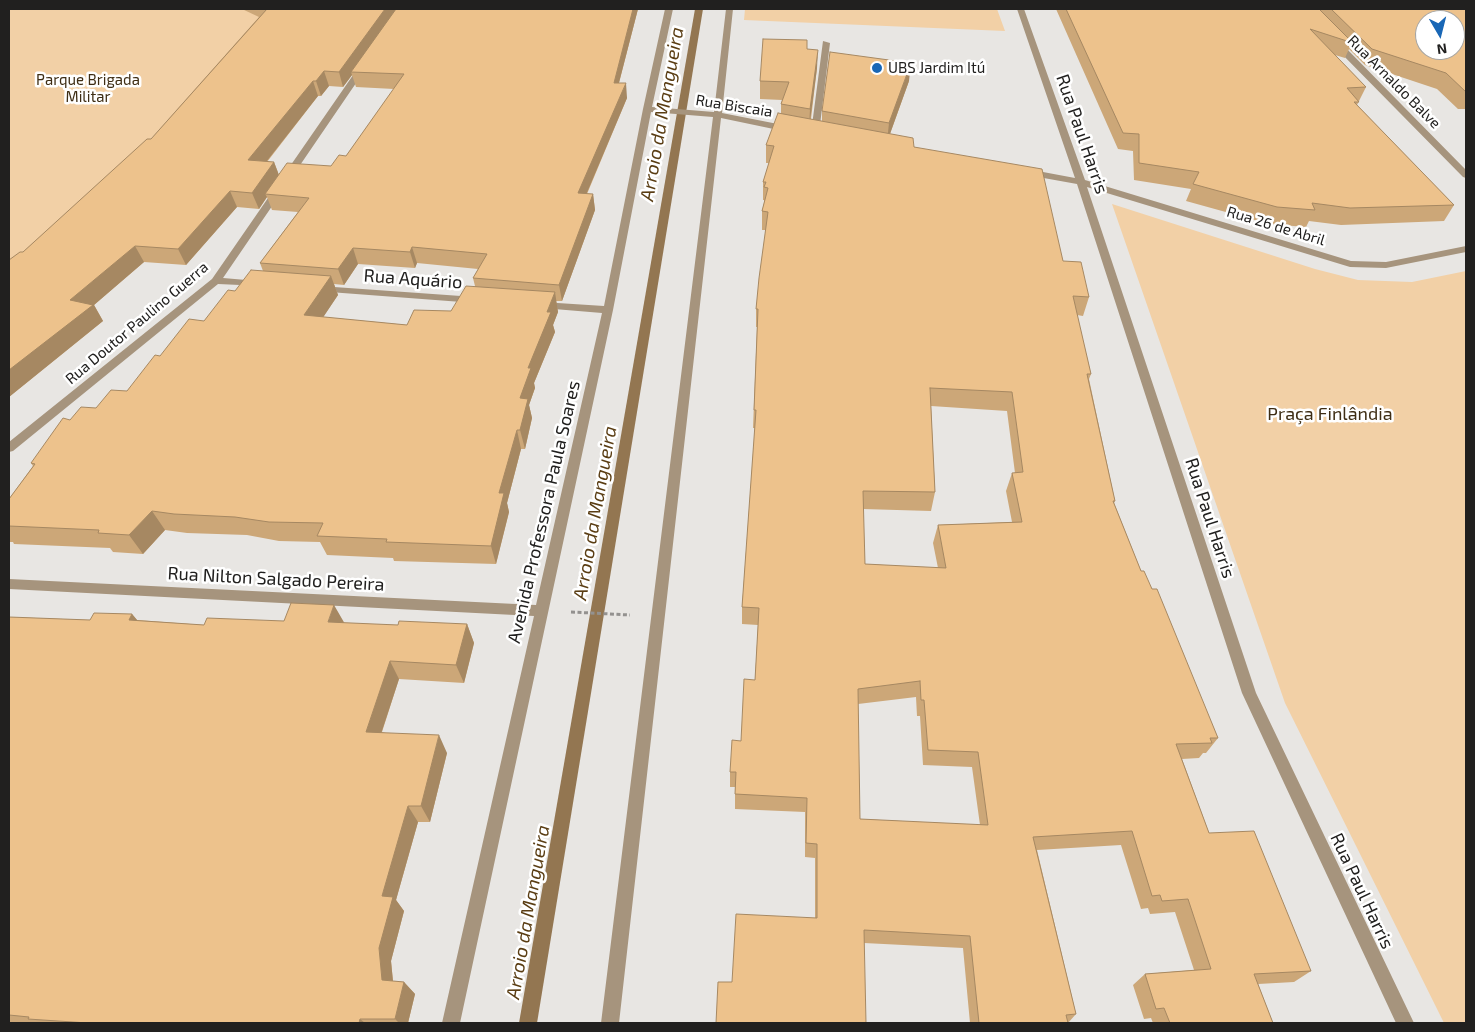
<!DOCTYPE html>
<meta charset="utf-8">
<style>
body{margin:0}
#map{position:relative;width:1475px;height:1032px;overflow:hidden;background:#e8e6e3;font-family:"Exo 2",sans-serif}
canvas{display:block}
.frame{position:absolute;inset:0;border:10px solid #21201f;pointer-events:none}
.north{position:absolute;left:1415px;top:10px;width:50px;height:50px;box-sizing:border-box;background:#fff;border:1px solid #a6a6a5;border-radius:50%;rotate:172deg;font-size:14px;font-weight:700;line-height:20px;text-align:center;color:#21201f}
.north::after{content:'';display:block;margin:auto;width:18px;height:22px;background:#1967b6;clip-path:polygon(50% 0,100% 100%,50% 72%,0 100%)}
</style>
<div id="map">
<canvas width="1475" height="1032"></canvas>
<div class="frame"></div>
<div class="north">N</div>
</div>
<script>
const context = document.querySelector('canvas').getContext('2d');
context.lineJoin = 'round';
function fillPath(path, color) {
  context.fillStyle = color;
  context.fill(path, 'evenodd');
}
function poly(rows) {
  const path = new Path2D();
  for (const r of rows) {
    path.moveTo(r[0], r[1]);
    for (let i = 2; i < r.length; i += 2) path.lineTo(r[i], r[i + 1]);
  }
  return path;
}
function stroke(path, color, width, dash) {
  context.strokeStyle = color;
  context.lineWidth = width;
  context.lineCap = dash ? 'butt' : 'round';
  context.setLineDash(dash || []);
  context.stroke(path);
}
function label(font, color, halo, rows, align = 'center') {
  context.font = font + ' "Exo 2",sans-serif';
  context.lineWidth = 5;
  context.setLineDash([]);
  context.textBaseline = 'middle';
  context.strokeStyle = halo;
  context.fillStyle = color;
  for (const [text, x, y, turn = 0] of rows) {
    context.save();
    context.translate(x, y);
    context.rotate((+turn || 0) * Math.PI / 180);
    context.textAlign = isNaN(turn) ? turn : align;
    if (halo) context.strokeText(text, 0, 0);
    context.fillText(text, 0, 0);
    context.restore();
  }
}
fillPath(poly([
 [9,9,272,9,278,10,41,250,9,272],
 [745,9,997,9,1005,31,744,20],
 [1112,204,1315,269,1358,280,1412,282,1466,271,1466,1023,1444,1023,1285,703]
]), '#f2d0a6');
fillPath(poly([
 [695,9,703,9,537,1023,519,1023,695,9]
]), '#937651');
stroke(poly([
 [571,612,630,615]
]), '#93918f', 3, [4, 2.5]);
fillPath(poly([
 [665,9,673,9,652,107,714,112,726,9,733,9,722,113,788,126,792,129,788,132,721,118,619,1023,601,1023,713,117,651,112,613,310,460,1023,442,1023,534,616,9,589,9,579,536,605,602,313,542,308,537,305,542,302,604,306,643,109,665,9],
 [1017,9,1024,9,1085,180,1351,261,1386,262,1466,246,1466,252,1386,268,1350,267,1087,187,1256,693,1414,1023,1396,1023,1242,693,1077,184,1027,175,1023,172,1027,169,1075,178,1017,9],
 [823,41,830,43,819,133,815,136,811,133,823,41],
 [1333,41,1339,41,1466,170,1466,178,1463,177,1333,45,1333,41],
 [360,65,367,67,223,278,258,281,263,284,262,286,218,284,13,451,9,452,9,442,212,279,360,65],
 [320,286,475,297,480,300,475,303,316,291,315,289,320,286]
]), '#a6947d');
fillPath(poly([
 [242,9,638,9,619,83,627,98,587,194,593,194,595,210,562,301,556,301,558,312,553,325,555,332,534,383,535,388,529,405,532,418,525,449,521,449,507,503,509,512,496,564,394,561,393,558,327,555,320,542,279,541,247,535,187,533,165,530,143,554,113,552,110,548,14,544,13,542,9,542,9,499,33,466,31,463,70,420,96,408,127,391,160,356,204,321,235,291,263,271,260,263,298,212,272,210,267,197,259,209,237,207,186,265,144,262,94,305,103,321,9,397,9,260,23,252,151,139,259,17],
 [352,75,356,87,394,89,346,156,331,166,279,175,274,162,267,162,318,96,321,96,329,86,343,87],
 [417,263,478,269,473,278,475,286,451,311,407,325,323,317,338,295,334,284,344,285,358,264,415,268],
 [1056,9,1466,9,1466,109,1458,109,1437,89,1365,65,1349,49,1345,58,1335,55,1366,87,1357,105,1454,205,1444,221,1341,225,1309,221,1306,227,1269,224,1186,201,1191,189,1134,180,1133,151,1118,149],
 [807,49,817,68,811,119,822,121,822,111,909,81,890,134,914,147,1063,261,1089,297,1083,316,1077,315,1091,374,1089,379,1115,501,1114,503,1141,571,1152,589,1218,738,1206,753,1203,753,1199,758,1182,759,1209,833,1311,971,1294,982,1258,984,1273,1023,1153,1023,1151,1018,1144,1019,1133,985,1145,974,1194,970,1175,912,1150,914,1148,908,1141,909,1121,845,1037,850,1076,1014,1068,1023,970,1023,963,948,864,943,732,982,815,918,815,858,805,857,805,812,735,809,735,787,730,787,730,772,741,741,755,680,758,625,742,624,742,607,755,428,753,428,757,327,756,327,756,309,766,230,762,230,762,211,764,203,764,200,763,200,763,182,769,163,766,163,766,145,781,113,781,104,782,100,760,99,760,81],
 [931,406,1007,411,1015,473,1012,473,1006,491,1012,522,938,525,933,543,938,568,865,564,863,509,931,511,935,492],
 [916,697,917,716,920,716,923,765,972,767,980,825,860,819,858,704],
 [132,614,137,620,204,625,284,621,398,625,467,624,474,643,464,683,399,679,382,732,447,753,430,822,418,822,396,900,404,911,391,961,393,981,404,982,415,994,408,1023,9,1023,9,617,90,620]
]), '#cca778');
fillPath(poly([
 [385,9,399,9,351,72,352,75,343,87,339,72],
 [633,9,638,9,615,98,614,83],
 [818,50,817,68,809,128,810,109],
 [911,63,909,81,887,142,889,123],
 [324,71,329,86,321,96,316,81],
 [313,81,318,96,255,176,248,160],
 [626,83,627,98,580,209,578,193],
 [274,162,280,178,265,194,267,197,259,209,252,193],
 [230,191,237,207,186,265,178,249],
 [593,194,595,210,562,301,559,285],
 [135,246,144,262,94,305,103,321,9,397,9,370,70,300],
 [412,247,417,263,415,268,410,252],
 [353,248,358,264,344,285,338,269],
 [331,276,338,295,312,334,304,315],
 [555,292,558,312,553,325,555,332,534,383,535,388,529,405,532,418,525,449,520,430,520,398,528,368,547,312],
 [517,430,521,449,507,503,509,512,496,564,491,546,499,493],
 [152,511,165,530,143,554,129,535],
 [334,605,345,624,328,622],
 [132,614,148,633,129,620],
 [467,624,474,643,464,683,456,665],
 [390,661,399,679,376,749,366,732],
 [439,735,447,753,430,822,421,806],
 [408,806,418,822,396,900,404,911,391,961,394,992,382,980,379,948,382,896],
 [404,982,415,994,408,1023,399,1023,395,1019],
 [360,1019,365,1023,359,1023]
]), '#a68862');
const building = poly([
 [267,9,385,9,339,72,324,71,316,81,313,81,248,160,274,162,252,193,230,191,178,249,135,246,70,300,93,305,9,370,9,260,20,252,23,252,147,139,151,139,267,9],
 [396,9,633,9,614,83,626,83,578,193,593,194,559,285,473,278,487,254,412,247,410,252,353,248,338,269,260,263,309,198,265,194,287,163,331,166,339,155,346,156,404,74,351,72,396,9],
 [1066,9,1319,9,1353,43,1310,29,1366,87,1347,88,1359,102,1354,102,1454,205,1350,208,1312,203,1315,210,1277,207,1193,184,1199,172,1139,163,1139,134,1123,133,1066,9],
 [1331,9,1466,9,1466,92,1446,73,1372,49,1331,9],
 [1425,20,1455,20,1455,50,1425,50,1425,20],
 [763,39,807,40,807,49,818,50,810,109,781,104,789,82,760,81,763,39],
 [830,52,911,63,889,123,822,111,830,52],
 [778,113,913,138,914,147,1042,169,1063,261,1081,262,1089,297,1073,296,1091,374,1087,374,1115,501,1113,501,1141,571,1144,571,1152,589,1157,589,1218,738,1210,738,1212,743,1176,744,1209,833,1254,831,1311,971,1254,974,1273,1023,1170,1023,1164,1008,1156,1009,1145,974,1211,969,1188,899,1162,901,1160,895,1152,896,1132,831,1033,837,1076,1014,1066,1015,1068,1023,979,1023,970,936,864,930,866,1023,716,1023,718,982,732,982,736,914,817,918,817,844,806,843,807,798,735,794,736,772,730,772,732,740,741,741,744,679,755,680,759,608,742,607,756,410,754,410,758,309,756,309,759,278,768,212,762,211,768,188,764,187,766,182,763,182,774,146,766,145,778,113],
 [930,388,1012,392,1023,472,1012,473,1022,522,938,525,946,568,865,564,863,491,935,492,930,388],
 [920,681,921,700,924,700,928,750,978,752,988,825,860,819,858,689,920,681],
 [251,270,331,276,304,315,407,325,414,310,451,311,466,286,555,292,547,312,551,312,528,368,531,368,520,398,528,399,520,430,517,430,499,493,504,493,491,546,386,542,387,539,317,536,323,523,269,522,235,517,174,514,152,511,129,535,98,533,99,530,9,526,9,499,35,464,31,463,63,418,70,420,81,407,96,408,111,390,127,391,155,355,160,356,189,319,204,321,228,290,235,291,251,270],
 [291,603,334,605,328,622,398,625,399,621,467,624,456,665,390,661,366,732,439,735,421,806,408,806,382,896,393,897,379,948,382,980,404,982,395,1019,360,1019,359,1023,88,1023,28,1019,29,1017,9,1015,9,617,90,620,94,613,132,614,129,620,204,625,207,618,284,621,291,603]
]);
fillPath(building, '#edc28c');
stroke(building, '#a68862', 1);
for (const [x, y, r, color] of [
 [877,68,6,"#1967b6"]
]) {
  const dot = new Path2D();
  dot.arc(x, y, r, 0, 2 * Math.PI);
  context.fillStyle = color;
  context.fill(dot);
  stroke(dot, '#fff', 2);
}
label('15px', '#21201f', '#fff', [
 ["UBS Jardim Itú",888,68]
], 'left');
label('15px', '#3e2d14', '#fff', [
 ["Parque Brigada",88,80],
 ["Militar",88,97]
]);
label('15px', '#21201f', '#fff', [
 ["Rua Arnaldo Balve",1394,82,45],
 ["Rua Biscaia",734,106,9],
 ["Rua 26 de Abril",1276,226,17],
 ["Rua Doutor Paulino Guerra",137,323,-40]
]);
label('18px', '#21201f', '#fff', [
 ["Rua Paul Harris",1082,134,71],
 ["Rua Aquário",413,279,4],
 ["Avenida Professora Paula Soares",544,512,-77],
 ["Rua Paul Harris",1210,518,72],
 ["Rua Nilton Salgado Pereira",276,579,3],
 ["Rua Paul Harris",1362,891,65]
]);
label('18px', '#3e2d14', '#fff', [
 ["Praça Finlândia",1330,414]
]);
label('italic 19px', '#5a3d13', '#fff', [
 ["Arroio da Mangueira",662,114,-80],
 ["Arroio da Mangueira",595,513,-80],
 ["Arroio da Mangueira",528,912,-80]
]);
</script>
